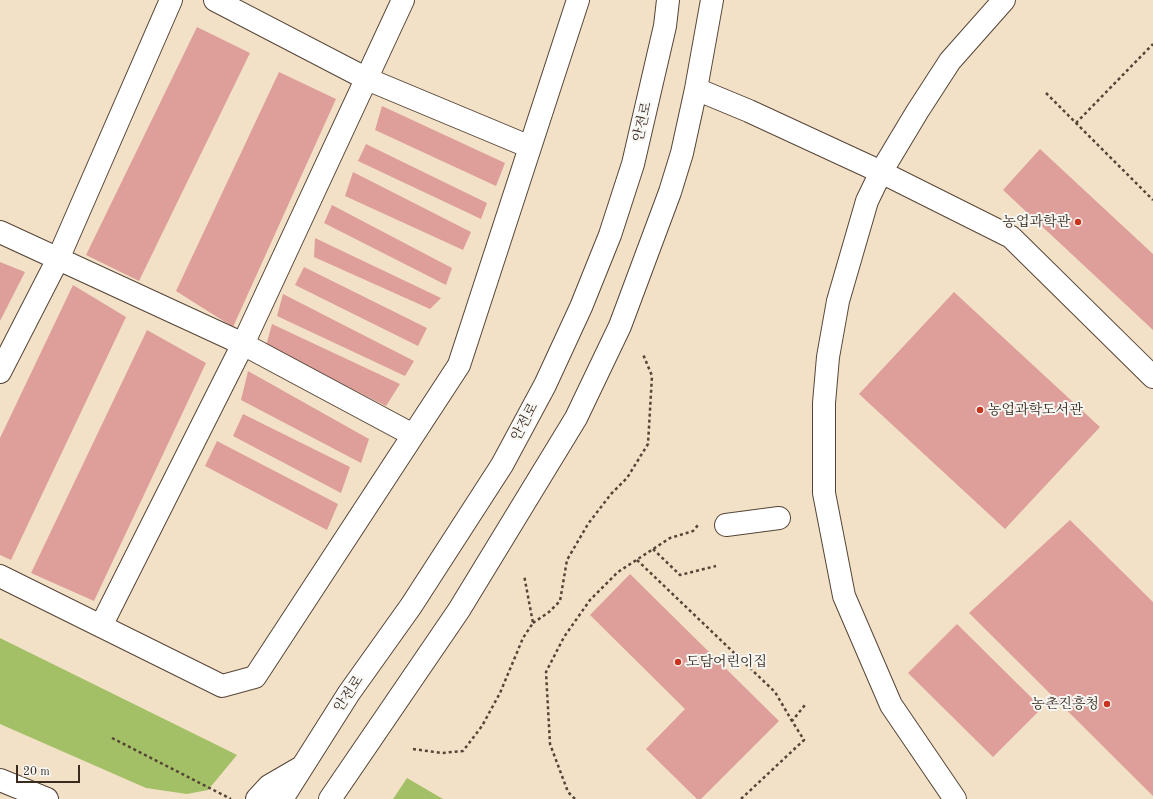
<!DOCTYPE html>
<meta charset="utf-8">
<style>
body{margin:0}
#map{position:relative;width:1153px;height:799px;overflow:hidden;background:#f2e1c7;font-family:"Old Standard TT",serif}
canvas{display:block}
.scale{position:absolute;left:16px;top:765px;width:64px;height:18px;box-sizing:border-box;border:2px solid #3b2a1e;border-top:0;padding-left:5px;font-size:12px;line-height:14px;white-space:nowrap;color:#3b2a1e;-webkit-text-stroke:3px #f6f6f2;paint-order:stroke}
</style>
<div id="map">
<canvas width="1153" height="799"></canvas>
<div class="scale">20 m</div>
</div>
<script>
const context = document.querySelector('canvas').getContext('2d');
context.lineJoin = 'round';
function fillPath(path, color) {
  context.fillStyle = color;
  context.fill(path, 'evenodd');
}
function poly(rows) {
  const path = new Path2D();
  for (const r of rows) {
    path.moveTo(r[0], r[1]);
    for (let i = 2; i < r.length; i += 2) path.lineTo(r[i], r[i + 1]);
  }
  return path;
}
function stroke(path, color, width, dash) {
  context.strokeStyle = color;
  context.lineWidth = width;
  context.lineCap = dash ? 'butt' : 'round';
  context.setLineDash(dash || []);
  context.stroke(path);
}
function label(font, color, halo, rows, align = 'center') {
  context.font = font + ' "Old Standard TT","Noto Serif KR",serif';
  context.lineWidth = 4;
  context.setLineDash([]);
  context.textBaseline = 'middle';
  context.strokeStyle = halo;
  context.fillStyle = color;
  for (const [text, x, y, turn = 0] of rows) {
    context.save();
    context.translate(x, y);
    context.rotate((+turn || 0) * Math.PI / 180);
    context.textAlign = isNaN(turn) ? turn : align;
    if (halo) context.strokeText(text, 0, 0);
    context.fillText(text, 0, 0);
    context.restore();
  }
}
fillPath(poly([
 [0,638,225,749,237,755,208,790,187,794,146,788,0,724],
 [407,778,443,799,393,799]
]), '#a4c067');
fillPath(poly([
 [197,27,250,53,139,281,86,255],
 [279,72,336,99,233,327,176,291],
 [382,106,505,163,496,186,375,130],
 [366,144,487,203,481,219,358,161],
 [1040,149,1153,254,1153,330,1003,190],
 [353,172,471,232,463,250,345,196],
 [332,205,452,268,446,285,324,223],
 [315,238,441,298,430,309,314,257],
 [0,262,25,272,0,321],
 [304,267,427,328,418,346,295,285],
 [73,285,126,317,11,560,0,555,0,438],
 [954,292,1100,427,1005,529,859,394],
 [283,294,414,361,405,376,277,316],
 [272,324,400,384,386,406,266,346],
 [147,330,206,363,94,601,31,573],
 [248,371,369,439,361,463,241,400],
 [243,414,350,467,341,493,233,436],
 [217,441,338,504,327,530,205,466],
 [1070,520,1153,602,1153,796,969,613],
 [630,574,779,721,701,799,697,799,646,749,685,709,590,615],
 [957,624,1042,708,993,757,908,673]
]), '#de9f9b');
const minor = poly([
 [215,0,367,79,530,147],
 [696,89,749,111,881,172,1011,237,1153,377],
 [0,232,243,344,413,435],
 [0,372,58,259,171,0],
 [726,525,779,518],
 [0,576,222,686,255,677,459,365,578,0],
 [101,626,243,344,403,0],
 [0,780,47,799],
 [257,799,269,786,300,768],
 [282,799,349,693,411,606,502,465,545,385,581,307,610,235,633,164,665,26,668,0],
 [330,799,459,610,576,418,620,326,670,192,682,153,696,89,712,0],
 [955,799,891,705,844,596,824,493,824,403,828,357,838,301,867,201,881,172,917,112,950,61,1004,0]
]);
stroke(minor, '#564537', 24);
stroke(poly([
 [1046,93,1153,200],
 [1076,123,1153,44],
 [653,549,680,575,716,566],
 [637,560,775,692,792,721],
 [533,623,549,612,560,601,567,560,588,524,611,494,627,478,648,444,652,376,643,354],
 [112,738,231,799],
 [413,749,442,753,463,751,482,726,500,693,523,638,533,623,524,575],
 [575,799,568,792,550,744,546,672,564,637,590,600,618,572,670,538,693,531,698,525],
 [741,799,804,740,792,721,805,705]
]), '#564537', 2.5, [3, 3]);
stroke(minor, '#fff', 22);
for (const [x, y, r, color] of [
 [1078,222,4,"#c8321e"],
 [980,410,4,"#c8321e"],
 [678,662,4,"#c8321e"],
 [1107,704,4,"#c8321e"]
]) {
  const dot = new Path2D();
  dot.arc(x, y, r, 0, 2 * Math.PI);
  context.fillStyle = color;
  context.fill(dot);
  stroke(dot, '#f6f6f2', 1.5);
}
label('14px', '#3b2a1e', '#f6f6f2', [
 ["안전로",643,122,-77],
 ["안전로",525,422,-62],
 ["안전로",349,694,-56]
]);
label('14px', '#3b2a1e', '#f6f6f2', [
 ["농업과학관",1070,222],
 ["농업과학도서관",988,410,"left"],
 ["도담어린이집",686,662,"left"],
 ["농촌진흥청",1099,704]
], 'right');
</script>
